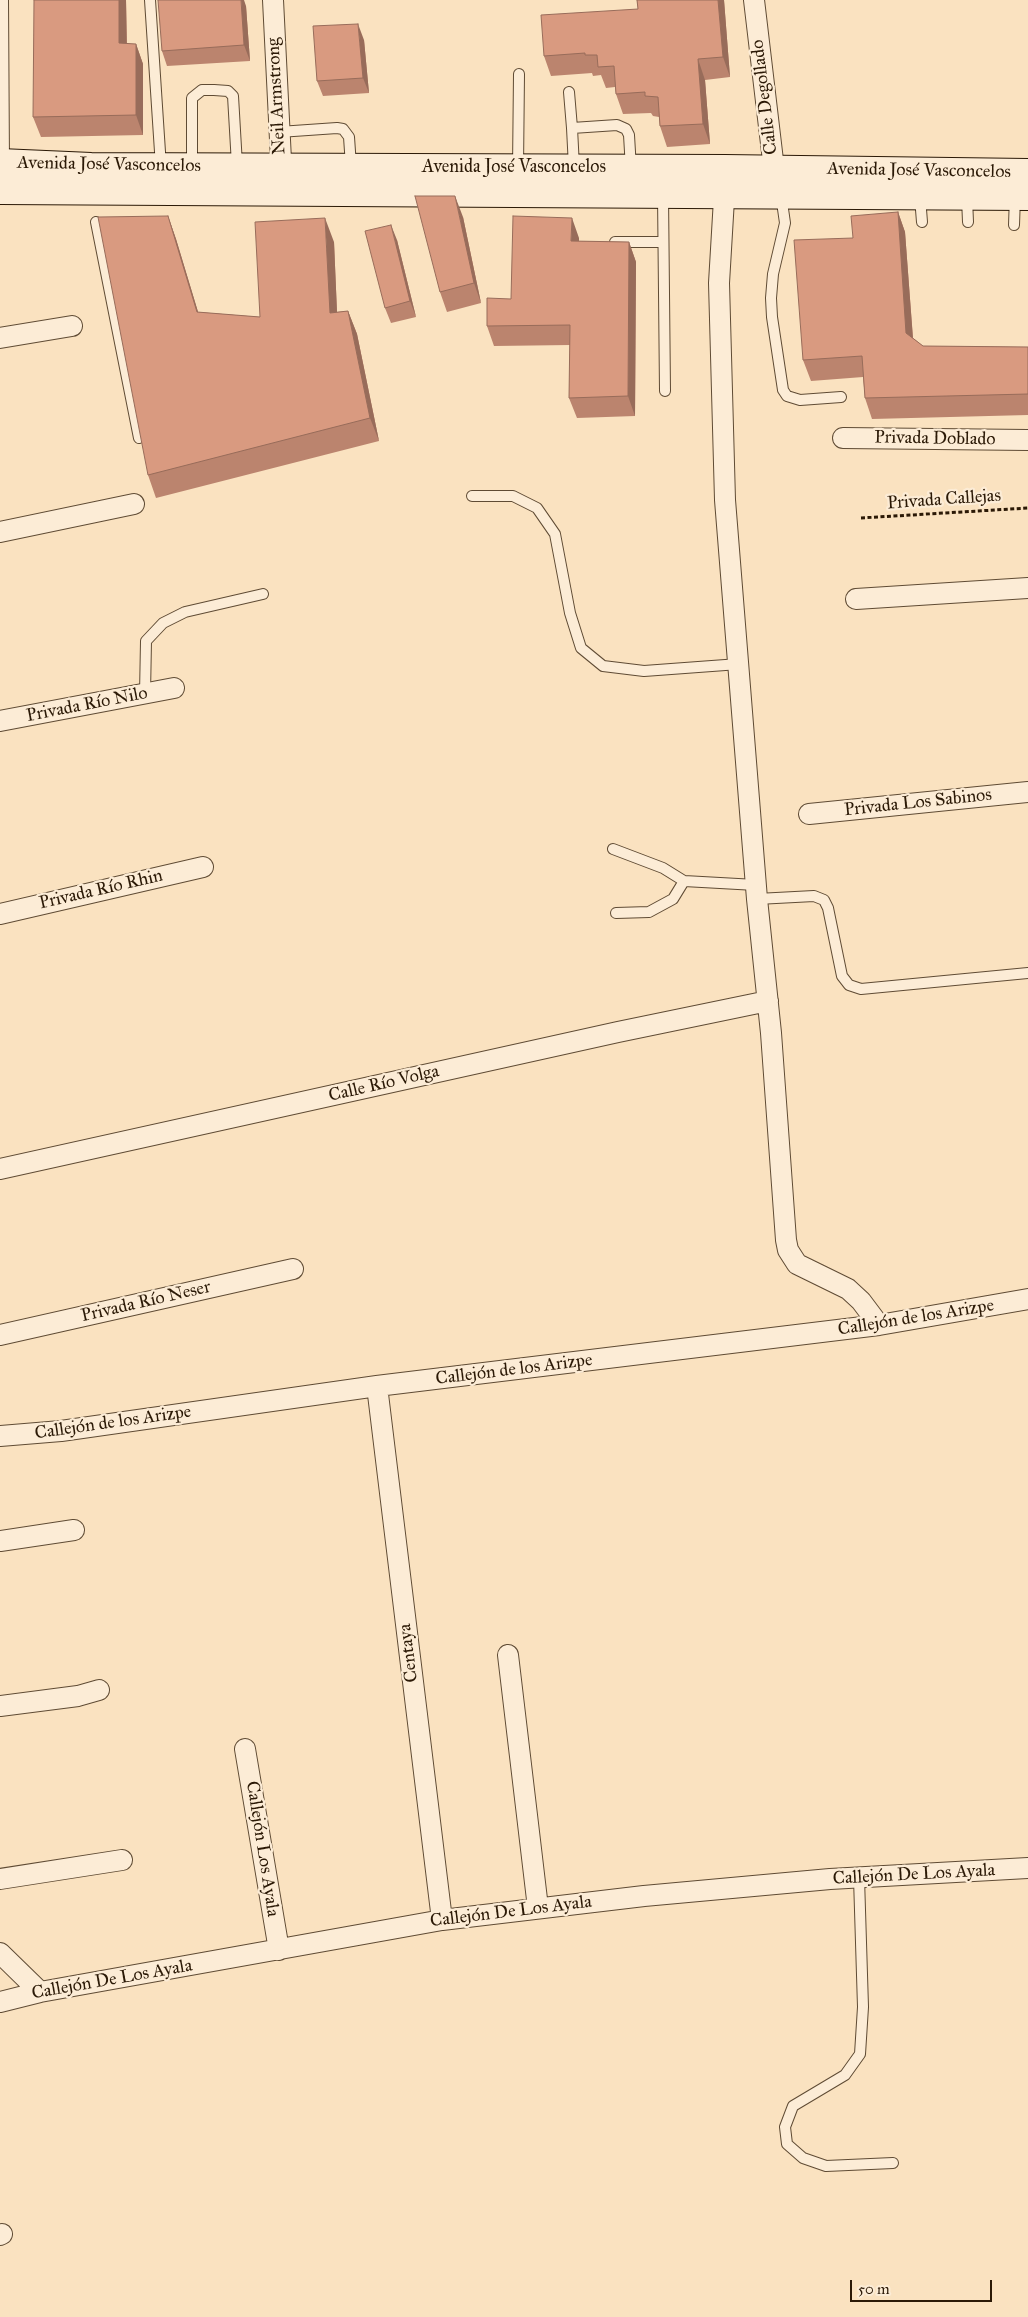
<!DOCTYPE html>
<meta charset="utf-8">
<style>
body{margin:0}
#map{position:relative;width:1028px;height:2317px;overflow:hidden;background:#fae2c0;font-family:"IM FELL Great Primer",serif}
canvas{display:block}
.scale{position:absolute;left:850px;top:2280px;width:142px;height:22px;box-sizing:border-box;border:2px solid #2b1906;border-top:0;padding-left:6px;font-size:15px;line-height:18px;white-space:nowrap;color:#2b1906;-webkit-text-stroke:4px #fcecd6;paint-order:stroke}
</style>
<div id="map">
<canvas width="1028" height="2317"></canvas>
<div class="scale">50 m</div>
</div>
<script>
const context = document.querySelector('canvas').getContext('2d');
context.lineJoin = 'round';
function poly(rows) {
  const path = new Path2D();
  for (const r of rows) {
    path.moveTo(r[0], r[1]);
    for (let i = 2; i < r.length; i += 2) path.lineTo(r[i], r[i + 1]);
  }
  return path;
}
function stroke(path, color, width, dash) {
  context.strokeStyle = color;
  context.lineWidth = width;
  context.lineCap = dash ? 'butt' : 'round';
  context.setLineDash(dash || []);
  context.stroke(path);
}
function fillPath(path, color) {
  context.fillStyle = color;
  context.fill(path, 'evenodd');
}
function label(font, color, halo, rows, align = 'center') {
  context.font = font + ' "IM FELL Great Primer",serif';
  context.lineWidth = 4.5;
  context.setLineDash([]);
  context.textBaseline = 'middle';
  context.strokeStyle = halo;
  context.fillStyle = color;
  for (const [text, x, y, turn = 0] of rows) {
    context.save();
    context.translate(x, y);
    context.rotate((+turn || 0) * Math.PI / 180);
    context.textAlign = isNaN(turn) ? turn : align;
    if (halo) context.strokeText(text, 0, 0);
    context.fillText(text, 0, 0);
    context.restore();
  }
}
const lane = poly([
 [3,0,4,162],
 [150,0,161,167],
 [569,92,572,128],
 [279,132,337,128,343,129,349,137,351,166],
 [192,167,192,98,202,90,214,90,228,91,233,96,237,165],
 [574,167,572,128,617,125,626,129,629,135,631,169],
 [518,168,519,74],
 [663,195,665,391],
 [781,195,785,223,773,274,771,298,772,317,783,390,787,396,800,400,841,397],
 [920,197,922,222],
 [967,198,968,222],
 [96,222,139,438],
 [1014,225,1015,196],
 [615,242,662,242],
 [472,496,513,496,537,508,555,534,570,613,581,648,603,666,644,671,739,664],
 [145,694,146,641,163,623,185,612,263,594],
 [613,849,663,868,684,881,756,885],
 [757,899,814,896,824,900,828,908,842,976,849,985,861,989,1028,973],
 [616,913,649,912,673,899,684,881],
 [859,1878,863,2007,860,2054,845,2075,793,2106,785,2127,787,2144,803,2158,826,2166,893,2163]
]);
const street = poly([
 [273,0,282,180],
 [754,0,774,169,777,181],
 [725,182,719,283,725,500,757,899,771,1033,786,1240,788,1250,797,1264,848,1289,861,1301,879,1325],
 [0,338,72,326],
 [843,438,1028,440],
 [0,532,134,504],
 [856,599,1028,588],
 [0,721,174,688],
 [809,814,1028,792],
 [0,914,203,867],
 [0,1169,618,1032,768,1001],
 [0,1335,293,1269],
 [377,1386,442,1920],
 [0,1436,61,1431,377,1386,879,1325,1028,1299],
 [0,1541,74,1530],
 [508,1655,538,1908],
 [0,1706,78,1696,99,1690],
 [245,1749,279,1950],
 [0,1879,122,1860],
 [0,1953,40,1992],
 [0,2002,40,1992,442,1920,644,1896,830,1879,1028,1868],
 [0,2235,2,2234]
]);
const secondary = poly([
 [0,163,91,167,725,169,1028,173],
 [0,190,1028,196]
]);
stroke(lane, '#5f4b34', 12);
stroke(street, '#5f4b34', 22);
stroke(secondary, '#2b1906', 30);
stroke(poly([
 [861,518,1028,508]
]), '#2b1906', 3, [4, 2.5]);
stroke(lane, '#fcecd6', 10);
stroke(street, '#fcecd6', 20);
stroke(secondary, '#fcecd6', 28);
fillPath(poly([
 [126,0,127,44,136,44,143,64,143,135,41,137,33,117],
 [637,0,724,0,730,77,705,80,710,144,667,147,660,126,659,117,653,116,651,113,623,114,616,94,615,87,606,88,601,75,593,76,592,73,551,76,544,56,638,9],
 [246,6,250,61,167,66,162,51],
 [364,40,369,93,323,96,317,81],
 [898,212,905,232,913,338,923,346,1028,347,1028,415,872,419,865,398,863,377,811,381,803,360,853,238],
 [168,216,176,239,198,312,260,317,334,242,337,312,348,311,357,334,379,441,156,498,148,475],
 [463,217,481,303,447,312,440,292],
 [579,238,579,241,629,242,636,262,635,416,577,418,569,398,570,345,494,346,487,326,511,299],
 [397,240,416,317,391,323,385,308]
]), '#bb846e');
fillPath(poly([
 [119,0,126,0,127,64,119,43],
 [241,0,244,0,246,6,250,61,244,45],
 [718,0,724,0,730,77,723,57],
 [358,24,364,40,369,93,363,78],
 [136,44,143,64,143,135,136,115],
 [698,59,705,80,710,144,703,124],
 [455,196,463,217,481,303,474,283],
 [898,212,905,232,914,353,906,333],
 [168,216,176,239,205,335,197,312],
 [325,218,334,242,338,336,330,313],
 [572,218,579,238,579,261,571,241],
 [391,225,397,240,416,317,410,301],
 [629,242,636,262,635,416,628,396],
 [348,311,357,334,379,441,370,418]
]), '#986c5a');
const building = poly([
 [34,0,119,0,119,43,136,44,136,115,33,117,34,0],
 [158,0,241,0,244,45,162,51,158,0],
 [637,0,718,0,723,57,698,59,703,124,660,126,658,97,645,96,645,92,616,94,614,66,598,67,597,55,585,55,585,53,544,56,541,15,638,9,637,0],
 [358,24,363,78,317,81,313,26,358,24],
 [415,196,455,196,474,283,440,292,415,196],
 [898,212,906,333,923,346,1028,347,1028,394,865,398,862,356,803,360,794,240,853,238,851,216,898,212],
 [168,216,197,312,260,317,255,222,325,218,330,313,348,311,370,418,148,475,98,217,168,216],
 [513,216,572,218,571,241,629,242,628,396,569,398,570,325,487,326,487,298,511,299,513,216],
 [391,225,410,301,385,308,365,231,391,225]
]);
fillPath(building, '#d99a80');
stroke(building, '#986c5a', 1);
label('18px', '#2b1906', '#fcecd6', [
 ["Neil Armstrong",277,96,-93],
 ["Calle Degollado",765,97,-97],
 ["Avenida José Vasconcelos",109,165,1],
 ["Avenida José Vasconcelos",514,168],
 ["Avenida José Vasconcelos",919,171,1],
 ["Privada Doblado",935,439,1],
 ["Privada Callejas",944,500,-4],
 ["Privada Río Nilo",87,705,-11],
 ["Privada Los Sabinos",918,803,-6],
 ["Privada Río Rhin",101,890,-13],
 ["Calle Río Volga",384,1084,-13],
 ["Privada Río Neser",146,1302,-13],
 ["Callejón de los Arizpe",916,1318,-9],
 ["Callejón de los Arizpe",514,1370,-7],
 ["Callejón de los Arizpe",113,1423,-8],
 ["Centaya",409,1653,-97],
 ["Callejón Los Ayala",262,1849,81],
 ["Callejón De Los Ayala",914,1875,-3],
 ["Callejón De Los Ayala",511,1912,-7],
 ["Callejón De Los Ayala",112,1980,-10]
]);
</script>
